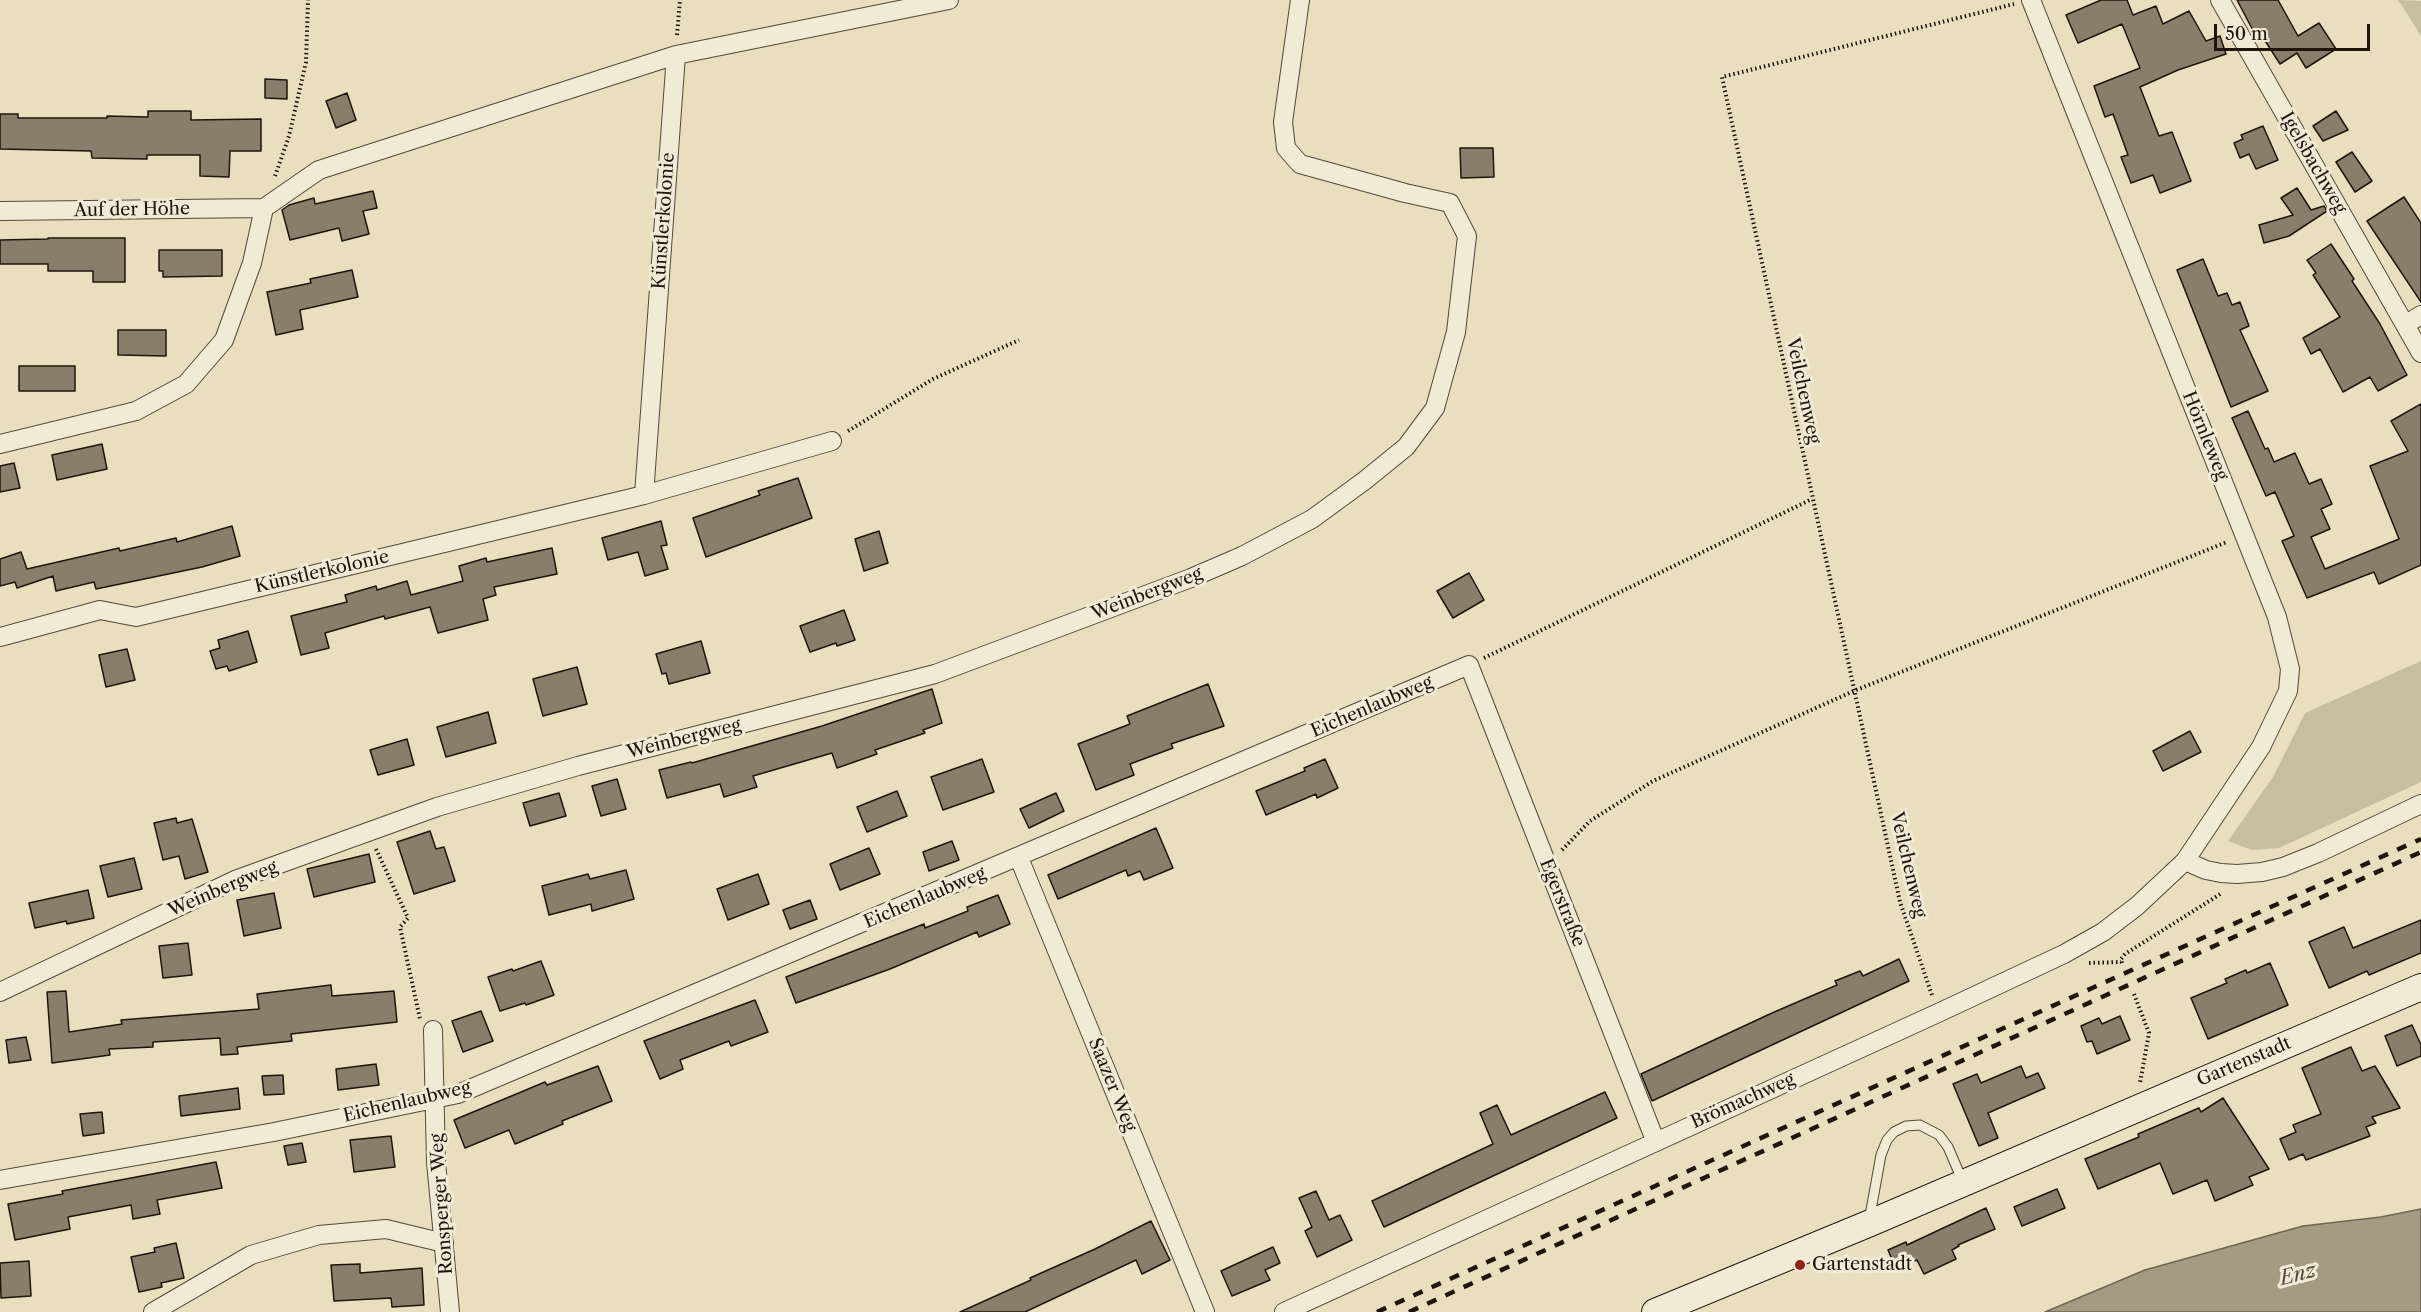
<!DOCTYPE html>
<meta charset="utf-8">
<style>
body{margin:0}
#map{position:relative;width:2421px;height:1312px;overflow:hidden;background:#e9dfbf;font-family:"Libre Caslon Text",serif}
canvas{display:block}
.scale{position:absolute;left:2214px;top:24px;width:156px;height:27px;box-sizing:border-box;border:3px solid #20150d;border-top:0;padding-left:8px;font-size:18px;line-height:21px;white-space:nowrap;color:#20150d;-webkit-text-stroke:4px #f1ead5;paint-order:stroke}
</style>
<div id="map">
<canvas width="2421" height="1312"></canvas>
<div class="scale">50 m</div>
</div>
<script>
const context = document.querySelector('canvas').getContext('2d');
context.lineJoin = 'round';
function fillPath(path, color) {
  context.fillStyle = color;
  context.fill(path, 'evenodd');
}
function poly(rows) {
  const path = new Path2D();
  for (const r of rows) {
    path.moveTo(r[0], r[1]);
    for (let i = 2; i < r.length; i += 2) path.lineTo(r[i], r[i + 1]);
  }
  return path;
}
function stroke(path, color, width, dash) {
  context.strokeStyle = color;
  context.lineWidth = width;
  context.lineCap = dash ? 'butt' : 'round';
  context.setLineDash(dash || []);
  context.stroke(path);
}
function label(font, color, halo, rows, align = 'center') {
  context.font = font + ' "Libre Caslon Text",serif';
  context.lineWidth = 6;
  context.setLineDash([]);
  context.textBaseline = 'middle';
  context.strokeStyle = halo;
  context.fillStyle = color;
  for (const [text, x, y, turn = 0] of rows) {
    context.save();
    context.translate(x, y);
    context.rotate((+turn || 0) * Math.PI / 180);
    context.textAlign = isNaN(turn) ? turn : align;
    if (halo) context.strokeText(text, 0, 0);
    context.fillText(text, 0, 0);
    context.restore();
  }
}
fillPath(poly([
 [2398,0,2421,1,2421,36,2406,12],
 [2421,661,2421,782,2279,848,2252,850,2228,841,2273,777,2305,713]
]), '#c7bda1');
const water = poly([
 [2421,1209,2421,1312,2045,1312,2145,1270,2303,1226,2381,1217,2421,1209]
]);
fillPath(water, '#a59a82');
stroke(water, '#706553', 1.5);
const building = poly([
 [2101,0,2127,0,2133,15,2156,6,2163,24,2189,11,2206,41,2220,36,2226,54,2178,70,2140,87,2159,136,2172,132,2191,181,2160,193,2153,175,2131,183,2121,157,2128,155,2113,114,2105,117,2094,86,2140,68,2122,24,2078,43,2066,15,2101,0],
 [2237,0,2278,0,2298,36,2319,23,2336,49,2306,68,2297,53,2280,64,2262,36,2257,38,2237,0],
 [265,79,287,80,287,99,265,98,265,79],
 [347,93,356,120,336,128,326,101,347,93],
 [148,111,191,111,191,120,261,119,261,151,230,151,229,177,200,176,200,155,147,155,147,159,92,158,91,151,0,149,0,114,18,114,18,118,107,118,107,116,148,117,148,111],
 [2336,111,2348,130,2323,141,2313,126,2336,111],
 [2263,126,2278,160,2256,169,2249,154,2240,158,2234,143,2243,139,2241,135,2263,126],
 [1460,148,1493,148,1494,177,1461,178,1460,148],
 [2352,152,2372,181,2355,192,2336,162,2352,152],
 [2297,188,2311,210,2324,206,2327,211,2289,236,2264,243,2259,225,2293,215,2281,198,2297,188],
 [373,191,377,208,363,211,369,234,342,241,339,228,290,240,282,210,289,205,314,198,315,204,373,191],
 [2404,197,2421,223,2421,302,2367,221,2404,197],
 [48,238,125,238,125,282,93,282,93,271,48,271,48,264,0,264,0,240,48,239,48,238],
 [2331,244,2354,279,2352,281,2380,324,2407,375,2378,391,2370,377,2343,392,2320,349,2311,354,2303,338,2340,317,2313,275,2316,273,2307,260,2331,244],
 [159,250,222,250,222,276,163,277,163,271,159,271,159,250],
 [2203,259,2218,296,2227,293,2232,305,2240,302,2249,326,2240,330,2268,391,2231,407,2177,270,2203,259],
 [352,270,358,297,300,310,303,329,276,335,267,292,311,283,310,279,352,270],
 [118,330,166,330,166,356,118,355,118,330],
 [19,366,75,366,75,391,19,391,19,366],
 [2421,404,2421,565,2379,584,2374,572,2307,598,2282,541,2294,536,2275,492,2266,496,2232,418,2248,411,2265,449,2268,448,2274,462,2295,453,2309,484,2321,479,2332,504,2321,509,2330,529,2311,537,2325,569,2399,539,2370,466,2408,451,2391,421,2421,404],
 [102,444,107,469,57,480,52,455,102,444],
 [14,463,20,488,0,492,0,466,14,463],
 [798,478,812,518,706,557,693,518,760,495,758,491,798,478],
 [661,521,667,545,661,546,668,569,645,576,638,552,608,560,602,538,661,521],
 [232,526,240,556,202,567,96,589,94,582,56,591,53,576,17,588,15,582,0,586,0,559,21,552,27,569,119,548,120,551,176,538,177,542,232,526],
 [879,531,888,563,864,571,855,539,879,531],
 [552,548,557,574,494,587,496,595,483,599,488,620,438,633,430,607,385,619,384,616,325,633,329,648,301,655,291,616,347,602,345,595,376,586,377,590,407,581,411,595,463,581,459,566,486,558,487,562,552,548],
 [1469,573,1484,600,1453,618,1437,591,1469,573],
 [844,610,855,640,837,646,836,643,810,652,800,626,844,610],
 [248,631,257,662,229,671,227,666,216,669,210,651,220,648,218,640,248,631],
 [701,641,710,673,669,684,666,673,662,674,656,654,701,641],
 [127,649,135,680,106,687,99,655,127,649],
 [577,667,587,704,543,716,533,679,577,667],
 [1208,684,1224,726,1171,744,1173,748,1130,764,1134,775,1096,790,1078,744,1130,724,1127,716,1208,684],
 [932,689,942,723,923,730,925,733,875,750,877,754,837,768,832,753,753,776,757,787,724,797,720,784,667,798,659,770,691,762,692,763,822,726,932,689],
 [488,712,496,743,446,757,437,727,488,712],
 [2190,731,2201,752,2163,771,2153,751,2190,731],
 [407,739,414,765,378,775,370,750,407,739],
 [982,759,994,792,943,810,931,777,982,759],
 [1325,759,1338,788,1317,798,1316,794,1266,815,1256,791,1305,771,1304,768,1325,759],
 [617,779,626,809,601,816,592,786,617,779],
 [897,791,907,816,867,832,857,807,897,791],
 [559,793,566,816,530,826,523,803,559,793],
 [1056,793,1064,811,1029,828,1020,809,1056,793],
 [176,818,177,823,192,819,208,872,185,879,179,856,163,860,154,823,176,818],
 [1156,828,1173,868,1144,880,1140,871,1128,876,1126,870,1058,899,1048,875,1156,828],
 [430,831,436,849,444,847,455,881,414,894,397,842,430,831],
 [952,841,959,860,929,871,923,852,952,841],
 [869,848,880,874,840,890,830,864,869,848],
 [369,854,375,882,314,897,307,869,369,854],
 [134,858,142,889,108,897,100,866,134,858],
 [626,870,634,899,592,911,591,904,549,915,542,886,588,874,590,879,626,870],
 [758,874,769,904,728,920,717,889,758,874],
 [88,890,94,918,67,924,66,921,35,928,29,903,88,890],
 [274,893,281,928,244,936,237,900,274,893],
 [998,895,1010,924,979,937,977,932,890,969,796,1003,786,977,924,924,925,928,968,911,967,907,998,895],
 [810,900,817,919,790,929,783,910,810,900],
 [2421,920,2421,953,2369,975,2367,971,2329,988,2309,942,2344,927,2353,948,2421,920],
 [188,943,192,975,163,978,159,946,188,943],
 [1899,959,1909,981,1652,1101,1641,1074,1772,1013,1837,985,1835,981,1860,971,1863,976,1899,959],
 [541,961,554,995,526,1005,525,1003,500,1011,488,977,512,969,513,971,541,961],
 [2270,963,2288,1005,2208,1039,2191,998,2227,983,2225,979,2246,970,2247,973,2270,963],
 [331,985,332,996,394,991,397,1022,291,1034,292,1041,237,1047,238,1054,221,1055,220,1038,153,1042,153,1047,109,1049,110,1055,52,1063,47,992,66,991,69,1032,122,1024,121,1020,259,1009,257,994,331,985],
 [755,1000,768,1032,731,1046,729,1041,680,1060,683,1069,660,1079,644,1041,755,1000],
 [481,1011,493,1041,463,1052,452,1021,481,1011],
 [2120,1016,2130,1040,2097,1054,2092,1041,2087,1042,2081,1026,2099,1018,2102,1024,2120,1016],
 [2412,1025,2421,1045,2421,1056,2397,1066,2385,1036,2412,1025],
 [26,1037,31,1060,9,1063,6,1040,26,1037],
 [2351,1047,2362,1071,2375,1066,2400,1108,2372,1117,2376,1123,2366,1127,2370,1136,2306,1160,2303,1154,2289,1160,2280,1139,2296,1132,2293,1125,2321,1114,2302,1068,2351,1047],
 [376,1064,379,1085,338,1090,336,1069,376,1064],
 [598,1066,612,1101,562,1121,563,1124,515,1144,509,1130,465,1148,454,1120,545,1082,547,1085,598,1066],
 [2021,1066,2026,1078,2038,1073,2045,1088,1988,1113,1998,1138,1979,1146,1953,1084,1977,1074,1981,1083,2021,1066],
 [283,1075,284,1094,264,1095,262,1076,283,1075],
 [238,1088,240,1109,181,1116,179,1096,238,1088],
 [1605,1092,1617,1118,1384,1227,1372,1201,1493,1144,1480,1113,1497,1105,1511,1135,1605,1092],
 [2223,1098,2269,1169,2249,1177,2253,1185,2215,1201,2207,1180,2173,1194,2160,1163,2098,1189,2085,1159,2139,1137,2138,1134,2199,1108,2201,1112,2223,1098],
 [102,1112,104,1133,83,1136,80,1114,102,1112],
 [391,1136,395,1167,354,1172,350,1140,391,1136],
 [302,1143,306,1162,288,1165,284,1146,302,1143],
 [216,1162,222,1188,157,1200,160,1214,133,1219,131,1205,68,1217,70,1229,15,1240,8,1204,63,1194,62,1191,216,1162],
 [2057,1189,2065,1208,2022,1226,2014,1207,2057,1189],
 [1316,1191,1329,1220,1340,1215,1352,1240,1317,1257,1305,1231,1312,1227,1299,1198,1316,1191],
 [1986,1208,1995,1229,1958,1245,1959,1246,1952,1250,1956,1259,1924,1274,1917,1260,1896,1269,1888,1250,1906,1242,1907,1245,1986,1208],
 [1151,1221,1170,1260,1142,1274,1136,1260,1025,1312,960,1312,1031,1280,1030,1278,1095,1249,1151,1221],
 [176,1243,184,1278,161,1283,162,1287,139,1292,131,1257,155,1252,154,1248,176,1243],
 [1273,1247,1280,1263,1265,1270,1270,1280,1232,1296,1221,1271,1273,1247],
 [29,1261,31,1296,1,1298,0,1263,29,1261],
 [360,1264,360,1273,422,1268,424,1305,392,1307,391,1298,334,1301,331,1265,360,1264]
]);
fillPath(building, '#897e6a');
stroke(building, '#20150d', 1.5);
const lane = poly([
 [1869,1221,1881,1155,1887,1140,1894,1132,1906,1126,1920,1125,1939,1135,1948,1147,1963,1182]
]);
const street = poly([
 [2220,0,2421,353],
 [264,208,319,170,676,55,949,0],
 [0,211,264,208],
 [2405,325,2421,315],
 [0,444,136,411,186,384,224,340,252,263,264,208],
 [644,495,676,55],
 [0,637,100,610,136,617,644,495,832,441],
 [1019,858,1205,1312],
 [2185,861,2206,870,2221,873,2237,874,2262,872,2283,867,2318,853,2421,804],
 [0,992,235,880,437,807,578,766,935,674,1191,578,1242,556,1312,519,1364,481,1406,447,1435,408,1456,332,1467,236,1450,203,1405,193,1300,164,1286,148,1283,122,1300,0],
 [433,1030,436,1162,450,1312],
 [0,1180,274,1132,458,1094,1469,665,1655,1140],
 [153,1312,251,1255,319,1235,386,1229,444,1243],
 [1284,1312,1938,1013,2064,954,2103,932,2137,906,2185,861,2261,747,2288,691,2290,669,2277,617,2031,0]
]);
const secondary = poly([
 [1655,1312,1868,1224,2421,987]
]);
stroke(lane, '#52483a', 11);
stroke(street, '#52483a', 20);
stroke(secondary, '#20150d', 28);
stroke(poly([
 [677,35,680,0],
 [275,176,289,136,306,62,308,0],
 [848,431,933,379,1019,340],
 [1484,658,1812,499],
 [376,849,408,918,400,927,420,1019],
 [1562,850,1590,821,1653,781,1856,690,2227,542],
 [2089,963,2121,962],
 [2122,963,2121,959,2125,954,2222,893],
 [2134,994,2149,1033,2140,1083],
 [1932,995,1900,902,1722,77,2014,4]
]), '#20150d', 4, [1.5, 3]);
stroke(lane, '#f1ead5', 9);
stroke(street, '#f1ead5', 18);
stroke(secondary, '#f1ead5', 26);
stroke(poly([
 [1377,1312,2421,839],
 [1409,1312,2421,852]
]), '#20150d', 4.5, [10, 10]);
for (const [x, y, r, color] of [
 [1800,1265,6,"#8f2418"]
]) {
  const dot = new Path2D();
  dot.arc(x, y, r, 0, 2 * Math.PI);
  context.fillStyle = color;
  context.fill(dot);
  stroke(dot, '#f1ead5', 2);
}
label('18px', '#20150d', '#f1ead5', [
 ["Igelsbachweg",2313,163,60],
 ["Auf der Höhe",132,210,-1],
 ["Künstlerkolonie",664,221,-86],
 ["Veilchenweg",1803,391,78],
 ["Hörnleweg",2205,436,68],
 ["Künstlerkolonie",322,572,-13],
 ["Weinbergweg",1147,594,-21],
 ["Eichenlaubweg",1372,707,-23],
 ["Weinbergweg",684,739,-14],
 ["Veilchenweg",1908,865,77],
 ["Weinbergweg",223,889,-23],
 ["Eichenlaubweg",925,898,-23],
 ["Egerstraße",1562,903,68],
 ["Gartenstadt",2244,1062,-23],
 ["Saazer Weg",1112,1085,68],
 ["Brömachweg",1743,1101,-24],
 ["Eichenlaubweg",407,1102,-13],
 ["Ronsperger Weg",442,1204,-94]
]);
label('18px', '#20150d', '#f1ead5', [
 ["Gartenstadt",1812,1265]
], 'left');
label('italic 20px', '#554a3c', '#f1ead5', [
 ["Enz",2298,1275,-15]
]);
</script>
